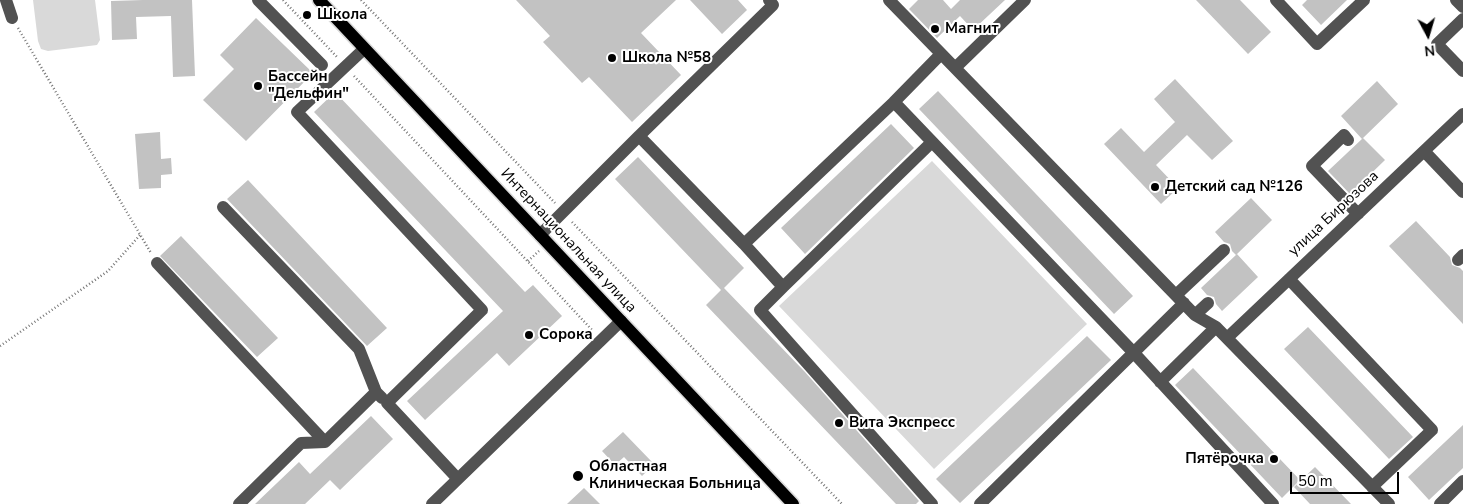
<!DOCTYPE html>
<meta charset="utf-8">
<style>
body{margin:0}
#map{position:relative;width:1463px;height:504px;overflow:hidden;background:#fff;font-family:"Nunito Sans",sans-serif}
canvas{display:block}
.north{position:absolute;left:1403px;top:10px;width:50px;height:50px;-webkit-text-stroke:4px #fff;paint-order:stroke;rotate:174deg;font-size:14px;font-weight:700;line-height:20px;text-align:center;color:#000}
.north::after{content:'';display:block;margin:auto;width:18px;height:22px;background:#000;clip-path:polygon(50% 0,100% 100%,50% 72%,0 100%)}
.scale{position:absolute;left:1290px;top:472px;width:109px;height:22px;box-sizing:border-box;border:2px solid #000;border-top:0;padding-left:6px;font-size:15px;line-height:18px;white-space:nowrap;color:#000;-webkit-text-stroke:4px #fff;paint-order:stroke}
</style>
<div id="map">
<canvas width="1463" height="504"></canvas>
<div class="north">N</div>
<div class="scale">50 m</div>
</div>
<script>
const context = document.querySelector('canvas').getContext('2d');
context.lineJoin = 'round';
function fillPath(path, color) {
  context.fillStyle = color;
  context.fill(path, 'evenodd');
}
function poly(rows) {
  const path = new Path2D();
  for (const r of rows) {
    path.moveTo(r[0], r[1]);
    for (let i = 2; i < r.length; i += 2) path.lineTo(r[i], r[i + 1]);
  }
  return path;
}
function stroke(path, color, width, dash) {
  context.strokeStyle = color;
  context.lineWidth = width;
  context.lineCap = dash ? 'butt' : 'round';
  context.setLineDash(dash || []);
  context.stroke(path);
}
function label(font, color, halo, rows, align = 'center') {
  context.font = font + ' "Nunito Sans",sans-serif';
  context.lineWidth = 4;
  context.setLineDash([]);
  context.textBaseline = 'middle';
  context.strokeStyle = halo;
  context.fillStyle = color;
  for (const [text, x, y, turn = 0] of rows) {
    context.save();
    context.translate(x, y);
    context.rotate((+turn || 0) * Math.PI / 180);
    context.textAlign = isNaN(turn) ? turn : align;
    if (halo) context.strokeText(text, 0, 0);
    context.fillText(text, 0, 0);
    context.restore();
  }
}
fillPath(poly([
 [33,0,95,0,100,40,97,45,48,51,41,49,38,41],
 [932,161,1087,324,934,469,779,306]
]), '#d9d9d9');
fillPath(poly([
 [143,0,192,0,195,76,173,77,171,16,136,17,137,39,112,40,111,1],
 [516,0,676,0,641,33,681,75,632,122,589,77,582,83,543,42,550,36],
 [690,0,738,0,747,10,722,34],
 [918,0,943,0,951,9,960,0,1005,0,973,30,960,16,937,38,909,9],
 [1196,0,1240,0,1271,32,1248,54],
 [1307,0,1347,0,1321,25,1302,5],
 [256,18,313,73,246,141,203,100,234,69,220,55],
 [1175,79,1233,141,1212,160,1187,135,1156,165,1178,188,1161,204,1104,144,1121,128,1144,152,1175,122,1154,99],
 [1377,81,1398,104,1362,139,1341,116],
 [938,91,1133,296,1114,314,919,109],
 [335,92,524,291,525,292,533,285,562,316,509,366,497,353,425,420,407,401,503,311,314,112],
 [891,124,914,148,805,254,781,228],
 [160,132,161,159,171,158,172,174,161,175,161,188,139,189,135,134],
 [1363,138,1385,160,1350,194,1328,171],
 [638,157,744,268,724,288,805,372,919,501,916,504,896,504,706,305,721,290,615,179],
 [248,180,387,328,367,346,227,199],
 [1251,198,1272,220,1236,255,1232,251,1230,244,1224,242,1215,232],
 [1416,221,1450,257,1452,265,1460,268,1463,271,1463,324,1389,246],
 [181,236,278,338,257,357,160,256],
 [1237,254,1258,277,1222,311,1216,304,1214,297,1207,295,1201,288],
 [1308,327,1413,437,1389,459,1284,349],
 [1087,336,1111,360,960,503,936,479],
 [1193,368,1300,480,1282,498,1175,385],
 [371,416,393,439,340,490,330,480,305,504,255,504,299,462,310,474],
 [1463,425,1463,468,1429,500,1408,477],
 [623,432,654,464,642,476,624,457,615,465,602,451],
 [1315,467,1351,504,1310,504,1294,487],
 [584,488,600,504,567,504]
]), '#c2c2c2');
const major = poly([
 [319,0,793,504]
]);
stroke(major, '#dbdbdb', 15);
stroke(poly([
 [283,0,337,57],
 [361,0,555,203],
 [18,28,151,253],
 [354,76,593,331],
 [572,222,842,504],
 [528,261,539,251],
 [0,346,108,271,140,235]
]), '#747474', 2.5, [1, 2.5]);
stroke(poly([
 [6,0,12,18],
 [258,0,322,65],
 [889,0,1195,315,1216,327,1389,504],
 [1276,0,1317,44,1364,0],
 [1456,0,1463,7],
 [1463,19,1437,44,1463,71],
 [364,49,297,112,482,310,387,403,457,478],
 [941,54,894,102,1134,353,1273,504],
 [955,68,1025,0],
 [639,136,773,5,769,0],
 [1348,140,1344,135,1312,166,1358,214],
 [1424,151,1463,192],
 [223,207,359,349,376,392],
 [540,235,639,136,744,244,783,287,760,310,932,504],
 [744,244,894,102],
 [1458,260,1463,255],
 [157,263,325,442],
 [1289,279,1432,430,1372,487],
 [783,287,932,142],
 [1176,295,1224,250],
 [1195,315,1208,303],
 [1227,338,1463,114],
 [1160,382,1216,327],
 [239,504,301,443,325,442,376,392,382,398],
 [432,504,621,321],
 [980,504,1184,303],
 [1440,504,1463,481]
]), '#525252', 12);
stroke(major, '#000', 12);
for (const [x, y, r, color] of [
 [307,15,5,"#000"],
 [935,29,5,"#000"],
 [612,58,5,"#000"],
 [258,86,5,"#000"],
 [1155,187,5,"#000"],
 [529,335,5,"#000"],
 [839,423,5,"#000"],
 [1274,459,5,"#000"],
 [578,476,6,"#000"]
]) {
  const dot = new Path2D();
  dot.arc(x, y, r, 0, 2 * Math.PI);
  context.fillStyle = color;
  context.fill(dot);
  stroke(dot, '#fff', 2);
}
label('bold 15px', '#000', '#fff', [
 ["Школа",317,15],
 ["Магнит",945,29],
 ["Школа №58",622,58],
 ["Бассейн",268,77],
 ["\"Дельфин\"",268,94],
 ["Детский сад №126",1165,187],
 ["Сорока",539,335],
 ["Вита Экспресс",849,423],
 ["Пятёрочка",1264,459,"right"],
 ["Областная",589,467],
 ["Клиническая Больница",589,484]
], 'left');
label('15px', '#000', '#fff', [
 ["улица Бирюзова",1334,214,-43],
 ["Интернациональная улица",568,241,47]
]);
</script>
